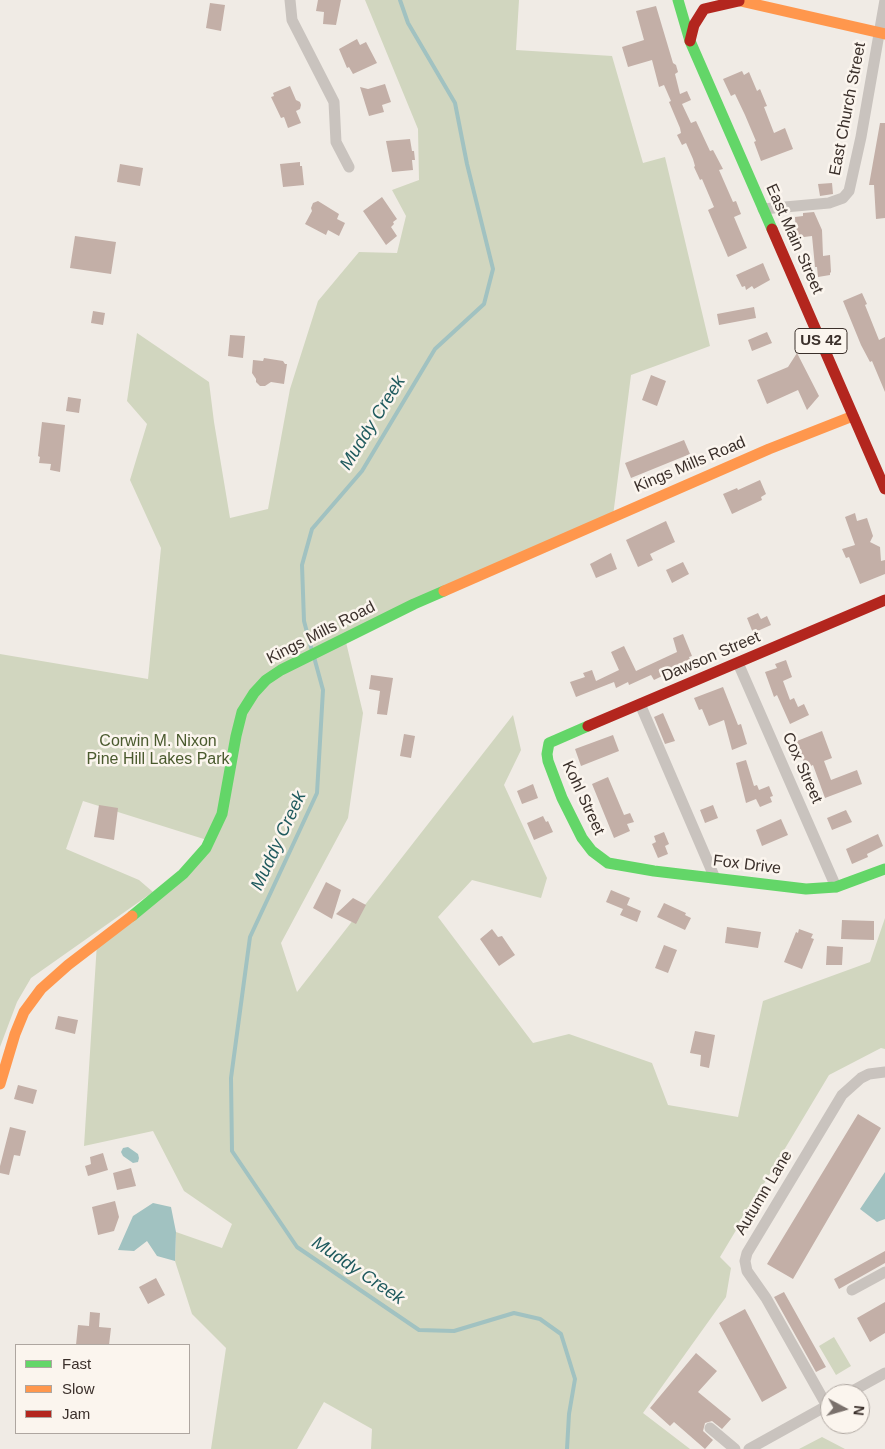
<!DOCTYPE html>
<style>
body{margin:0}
#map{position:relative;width:885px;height:1449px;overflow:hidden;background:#f0ebe5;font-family:Helvetica,sans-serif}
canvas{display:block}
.legend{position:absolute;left:15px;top:1344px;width:175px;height:90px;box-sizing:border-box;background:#fbf5ee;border:1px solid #aea6a0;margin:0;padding:6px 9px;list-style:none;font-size:15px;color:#3b302b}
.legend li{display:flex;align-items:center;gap:10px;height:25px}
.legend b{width:25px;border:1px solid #aea6a0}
.north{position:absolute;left:820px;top:1384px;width:50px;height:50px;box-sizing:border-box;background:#fbf5ee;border:1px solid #aea6a0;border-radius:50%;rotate:96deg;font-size:14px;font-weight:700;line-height:20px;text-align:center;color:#3b302b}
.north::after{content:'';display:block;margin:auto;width:18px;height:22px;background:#7a716c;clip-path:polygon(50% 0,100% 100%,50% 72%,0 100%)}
</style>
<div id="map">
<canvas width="885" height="1449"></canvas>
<ul class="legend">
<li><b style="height:6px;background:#63d668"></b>Fast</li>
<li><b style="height:6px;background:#ff974d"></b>Slow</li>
<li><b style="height:6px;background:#b3261e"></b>Jam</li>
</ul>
<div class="north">N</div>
</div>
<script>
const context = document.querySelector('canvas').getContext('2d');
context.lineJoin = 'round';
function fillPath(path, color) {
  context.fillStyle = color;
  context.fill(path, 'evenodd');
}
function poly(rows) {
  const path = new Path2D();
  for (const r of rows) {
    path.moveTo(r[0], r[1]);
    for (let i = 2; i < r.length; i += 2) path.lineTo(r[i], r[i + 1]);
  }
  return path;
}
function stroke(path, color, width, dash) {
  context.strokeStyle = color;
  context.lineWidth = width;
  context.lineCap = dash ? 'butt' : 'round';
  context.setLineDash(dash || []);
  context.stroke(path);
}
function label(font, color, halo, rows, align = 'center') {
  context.font = font + ' Helvetica,sans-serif';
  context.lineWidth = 5;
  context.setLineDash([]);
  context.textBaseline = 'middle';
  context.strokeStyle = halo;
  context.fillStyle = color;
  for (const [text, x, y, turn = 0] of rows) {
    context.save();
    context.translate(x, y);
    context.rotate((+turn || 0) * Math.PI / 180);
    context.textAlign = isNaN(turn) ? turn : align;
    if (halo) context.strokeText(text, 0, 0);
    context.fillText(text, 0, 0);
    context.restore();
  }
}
fillPath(poly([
 [365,0,519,0,516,50,612,56,643,163,665,157,710,346,631,375,613,516,345,638,363,713,348,818,281,943,297,992,513,715,521,750,504,785,547,878,541,898,472,880,438,917,533,1043,569,1034,652,1063,668,1105,738,1117,763,1001,870,962,885,918,885,1049,881,1048,829,1075,720,1257,731,1268,726,1297,643,1413,690,1449,371,1449,372,1429,324,1402,297,1449,211,1449,226,1348,192,1314,175,1261,176,1232,222,1248,232,1224,184,1191,153,1131,84,1146,97,943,158,896,207,840,83,801,66,849,139,880,153,892,31,978,17,1002,0,1047,0,654,148,679,161,548,130,480,147,424,127,401,137,333,209,382,214,422,230,518,268,509,290,389,318,301,359,252,397,253,406,216,392,190,419,180,418,129],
 [834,1337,851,1366,836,1375,819,1346],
 [822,1437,845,1449,799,1449]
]), '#d1d6bf');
fillPath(poly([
 [128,1147,138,1154,139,1158,138,1162,133,1163,123,1156,121,1152,123,1148],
 [885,1172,885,1219,877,1222,860,1209],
 [153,1203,171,1207,176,1232,175,1261,157,1256,147,1241,134,1251,118,1250,133,1216]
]), '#a1c2c1');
stroke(poly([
 [312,651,304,621,302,565,312,529,362,471,435,349,484,304,493,269,467,164,455,103,408,23,400,0],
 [314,657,323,690,317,793,250,937,231,1078,232,1151,297,1247,419,1330,454,1331,514,1313,540,1319,561,1334,575,1379,569,1414,567,1449]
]), '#a1c2c1', 4);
fillPath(poly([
 [318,0,341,0,336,25,323,24,324,12,316,11],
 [210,3,225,5,221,31,206,28],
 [656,6,673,63,676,65,678,72,675,74,680,94,687,91,691,100,682,104,691,123,696,121,710,151,713,150,723,169,719,170,733,202,736,201,741,214,734,217,747,248,728,257,708,210,714,207,702,179,700,180,694,167,695,166,693,159,686,143,682,145,677,135,681,133,680,128,669,102,671,101,664,85,659,87,652,60,628,67,622,47,644,40,636,11],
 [357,39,360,45,366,42,377,63,353,74,349,67,347,68,339,49],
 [742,71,744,75,749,72,757,91,760,89,767,106,764,107,774,133,785,128,793,149,761,161,754,142,756,141,745,115,735,94,731,96,723,79],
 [385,84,391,102,382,105,384,112,369,116,360,87,368,89],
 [290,86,296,100,300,102,301,105,300,109,296,111,301,123,288,128,284,117,281,118,271,97,274,96,273,93],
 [880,123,885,123,885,218,876,219,874,185,869,185],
 [410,139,412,151,414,151,415,160,412,160,413,170,392,172,386,141],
 [300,162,300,166,302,166,304,185,283,187,280,164],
 [120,164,143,168,140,186,117,182],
 [832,183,833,194,820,196,818,184],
 [382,197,397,219,393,222,394,224,391,227,397,236,386,245,363,211],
 [318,201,339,214,337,219,345,223,339,236,328,230,326,235,305,224,312,211,311,208,313,203],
 [814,212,822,230,823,256,830,255,831,272,830,273,830,275,818,277,817,267,815,267,812,236,796,238,795,217,803,216,803,213],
 [75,236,116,242,111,274,70,268],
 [763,263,770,280,754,289,752,286,746,290,745,286,742,287,736,275],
 [862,293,867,304,865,305,879,340,885,337,885,392,872,361,870,362,861,345,843,301],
 [754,307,756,318,719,325,717,314],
 [93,311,105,313,103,325,91,323],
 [767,332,772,343,752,351,748,340],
 [230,335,245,336,243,358,228,356],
 [797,353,819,396,807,410,798,390,767,404,757,380,788,367],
 [264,358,283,361,285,364,287,364,284,384,271,382,265,386,260,386,256,382,256,379,252,373,253,360,263,361],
 [651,375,666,381,657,406,642,400],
 [68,397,81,399,79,413,66,411],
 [42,422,65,425,60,472,50,470,51,464,39,463,40,457,38,456],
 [684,440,690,454,631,478,625,463],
 [760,480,766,494,761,497,762,500,732,514,723,494,737,488,738,490],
 [855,513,857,521,867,518,873,536,870,542,880,547,881,561,885,560,885,574,860,584,849,557,846,558,842,549,855,545,845,517],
 [666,521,675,542,650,554,653,560,638,567,626,540],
 [611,553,617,569,596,578,590,564],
 [683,562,689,574,672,583,666,570],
 [758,613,761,619,767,616,771,625,753,633,747,618],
 [683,634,692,656,689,657,691,662,654,680,651,675,629,685,628,682,616,688,614,682,576,697,570,682,585,677,583,673,592,670,596,681,619,670,611,652,624,646,636,671,677,652,673,638],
 [786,660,792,677,783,681,790,700,794,698,798,707,804,704,809,715,790,724,777,695,774,697,765,672,777,668,775,664],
 [371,675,393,678,387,715,377,714,380,691,369,689],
 [723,687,738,725,741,724,747,744,732,750,724,720,709,726,702,709,699,710,694,698],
 [663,713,675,741,665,744,654,717],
 [822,731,832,758,824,761,831,780,857,770,862,784,825,798,813,765,806,768,797,745,797,741],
 [404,734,415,736,411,758,400,756],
 [613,735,619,751,581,766,575,749],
 [746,760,754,786,757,785,759,790,769,786,773,796,770,797,772,802,760,807,756,799,746,803,736,763],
 [608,777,624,815,630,813,634,822,627,824,630,831,614,838,592,784],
 [533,784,538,798,522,804,517,791],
 [99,805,118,808,114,840,94,837],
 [713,805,718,818,705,823,700,810],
 [846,810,852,822,832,830,827,818],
 [543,816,546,822,548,821,553,832,534,840,527,823],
 [781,819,788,835,762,846,756,830],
 [664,832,669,844,665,846,668,854,658,858,652,844,656,842,654,836],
 [878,834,883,846,867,854,868,857,852,864,846,849],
 [326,882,341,890,332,919,313,908],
 [611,890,630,898,627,905,641,911,637,922,620,915,623,909,606,902],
 [353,898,366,905,356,924,336,914],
 [664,903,686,913,685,915,691,918,685,930,657,917],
 [842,920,874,921,874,940,841,939],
 [727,927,761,932,758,948,725,943],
 [492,929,498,937,502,936,515,955,499,966,480,939],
 [799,929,813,934,811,938,814,939,802,969,784,962,796,932,798,933],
 [664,945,677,950,668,973,655,968],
 [827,946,843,947,842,965,826,965],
 [58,1016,78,1020,75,1034,55,1029],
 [695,1031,715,1035,709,1068,700,1066,701,1055,690,1053],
 [18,1085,37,1090,33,1104,14,1099],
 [858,1114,881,1128,793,1279,767,1264],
 [10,1127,26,1131,20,1156,14,1155,9,1175,0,1173,0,1166],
 [103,1153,108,1170,88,1176,85,1166,91,1164,90,1157],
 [131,1168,136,1186,117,1190,113,1173],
 [115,1201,119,1217,114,1231,98,1235,92,1207],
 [885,1251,885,1263,839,1289,834,1279],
 [156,1278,165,1295,148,1304,139,1287],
 [784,1292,826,1367,816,1372,774,1297],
 [885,1302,885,1333,870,1342,857,1318],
 [745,1309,787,1388,762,1402,719,1323],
 [90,1312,100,1313,99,1327,111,1328,109,1345,76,1345,78,1325,89,1326],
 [696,1353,717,1371,698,1392,731,1419,722,1429,712,1421,705,1423,703,1431,713,1440,705,1449,674,1422,670,1426,650,1408]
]), '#c3afa7');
stroke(poly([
 [290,0,292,20,334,102,336,142,349,167],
 [763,209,829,203,843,198,849,191,861,137,885,0],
 [738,663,836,887],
 [640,704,714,876],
 [852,1290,885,1272],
 [847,1394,885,1373],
 [827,1406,766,1298,747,1271,745,1261,747,1253,842,1095,861,1078,869,1074,885,1072],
 [710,1428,735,1449],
 [749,1449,830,1404]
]), '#c9c3be', 11);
stroke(poly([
 [678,0,690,41,772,229],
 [588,726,549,743,547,754,548,761,562,798,582,838,592,851,608,863,654,871,806,889,836,887,885,869],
 [132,916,183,874,206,848,222,814,236,736,242,712,254,693,266,680,281,670,414,604,444,591]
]), '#63d668', 11);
stroke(poly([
 [736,0,885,34],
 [444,591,769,449,853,416],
 [0,1084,15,1034,24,1012,41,989,68,965,132,916]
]), '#ff974d', 11);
stroke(poly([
 [690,41,694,25,704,9,739,1],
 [772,229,885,489],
 [588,726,885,600]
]), '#b3261e', 11);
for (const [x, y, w] of [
 [821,341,52]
]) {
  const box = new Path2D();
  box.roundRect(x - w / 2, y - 12.5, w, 25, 4);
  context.fillStyle = '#fbf5ee';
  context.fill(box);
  stroke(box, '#3b302b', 1);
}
label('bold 15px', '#3b302b', null, [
 ["US 42",821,341]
]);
label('16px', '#3b302b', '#fbf5ee', [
 ["East Church Street",848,109,-79],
 ["East Main Street",794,239,66],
 ["Kings Mills Road",690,465,-23],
 ["Kings Mills Road",321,633,-27],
 ["Dawson Street",711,657,-23],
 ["Cox Street",802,768,66],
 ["Kohl Street",583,798,65],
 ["Fox Drive",747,865,7],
 ["Autumn Lane",764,1193,-59]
]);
label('16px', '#4a5a2e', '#fbf5ee', [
 ["Corwin M. Nixon",158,742],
 ["Pine Hill Lakes Park",158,760]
]);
label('italic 18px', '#1f5a5e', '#fbf5ee', [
 ["Muddy Creek",373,423,-58],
 ["Muddy Creek",279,841,-65],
 ["Muddy Creek",358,1271,34]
]);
</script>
